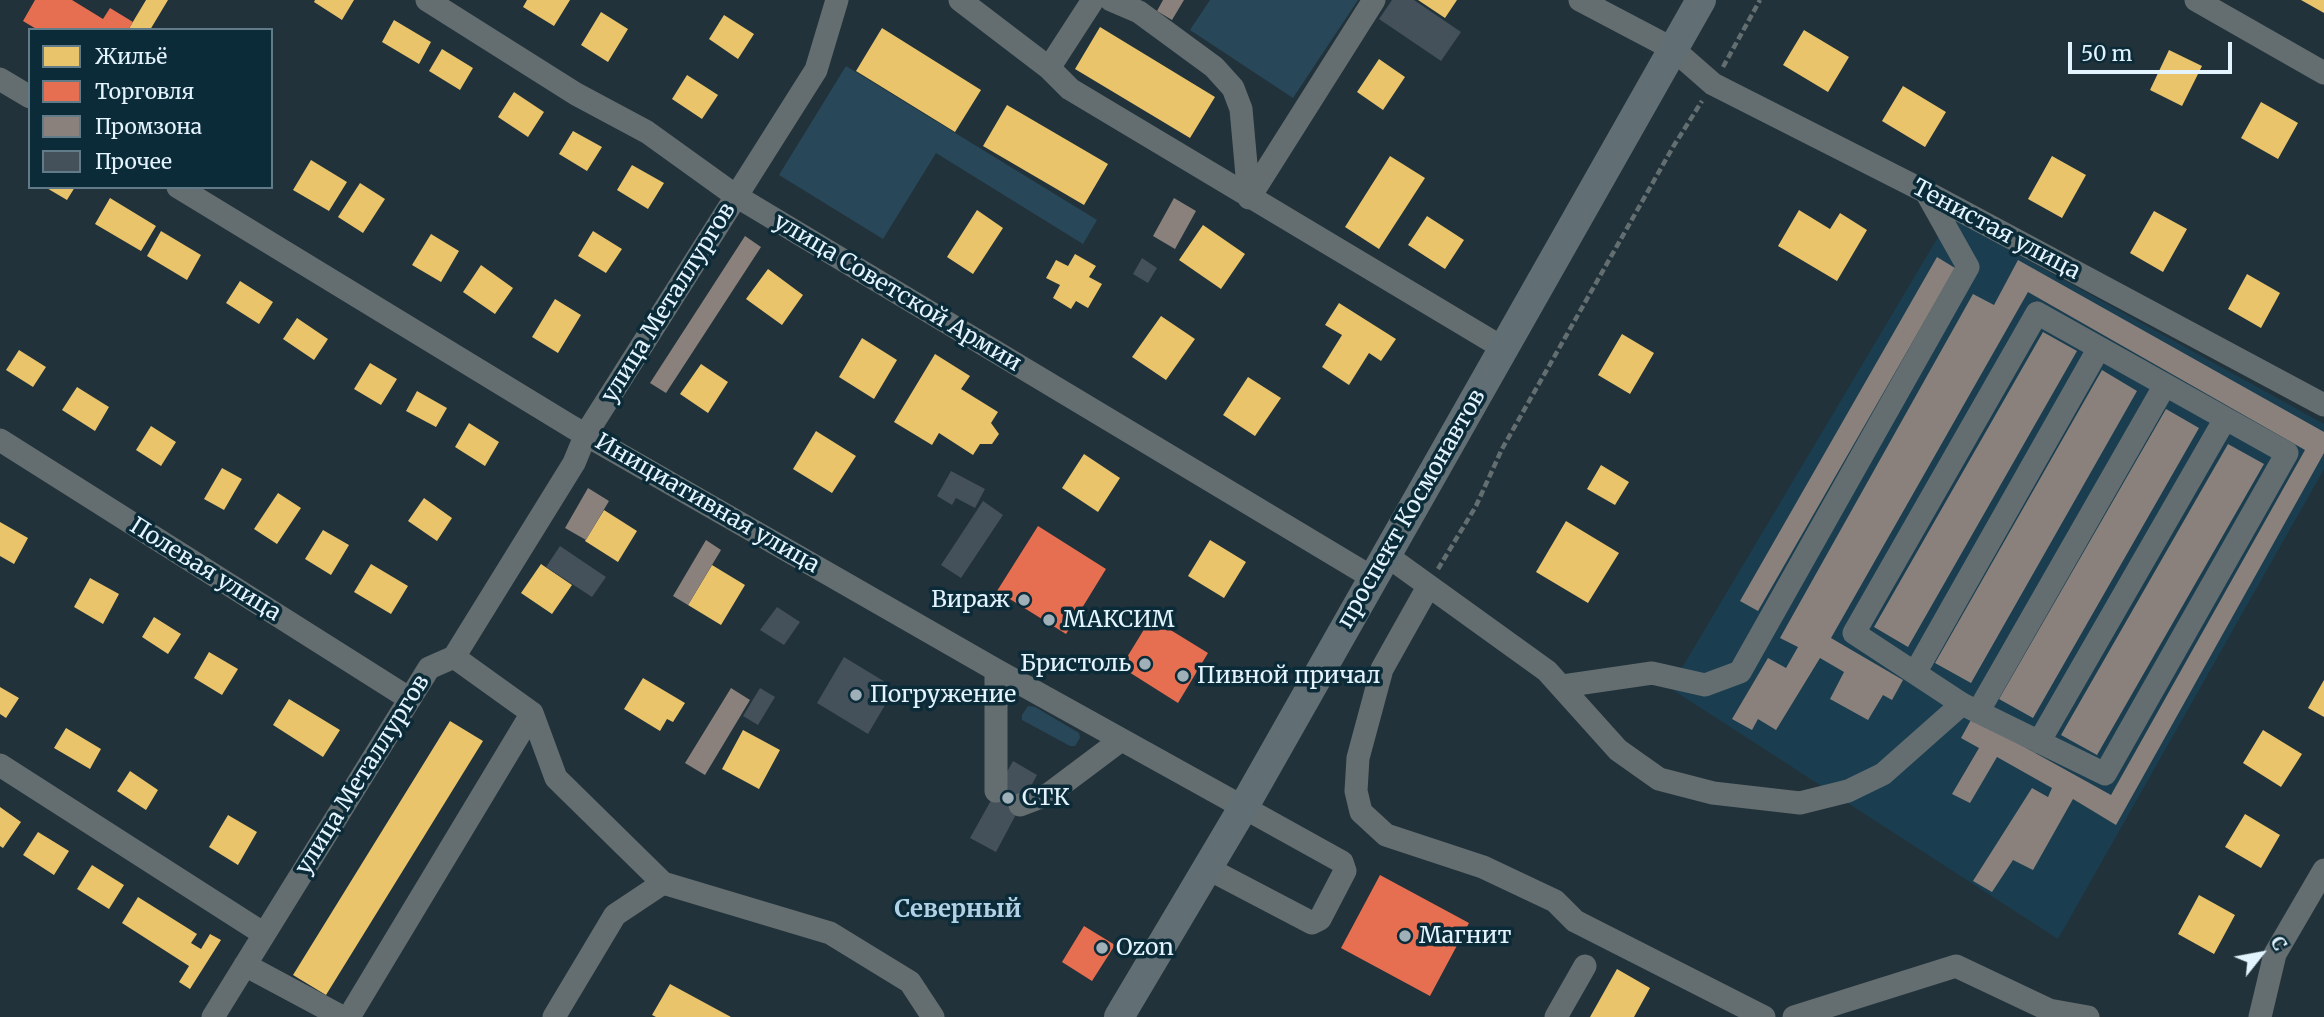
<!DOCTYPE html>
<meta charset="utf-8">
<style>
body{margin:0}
#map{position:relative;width:2324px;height:1017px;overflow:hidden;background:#22323a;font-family:Merriweather,serif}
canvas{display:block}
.legend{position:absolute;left:28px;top:28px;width:245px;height:161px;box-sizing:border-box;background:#0c2b39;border:2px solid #627b88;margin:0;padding:9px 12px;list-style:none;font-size:21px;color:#e3f4fe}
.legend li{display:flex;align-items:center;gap:14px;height:35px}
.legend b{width:35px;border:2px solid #627b88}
.north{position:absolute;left:2226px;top:919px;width:70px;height:70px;-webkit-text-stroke:5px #0c2b39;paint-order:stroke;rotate:59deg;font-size:19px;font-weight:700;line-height:28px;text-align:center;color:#e3f4fe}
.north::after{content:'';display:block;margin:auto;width:24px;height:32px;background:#e3f4fe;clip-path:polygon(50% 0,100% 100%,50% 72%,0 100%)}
.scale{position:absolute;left:2068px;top:42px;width:164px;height:32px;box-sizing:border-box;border:4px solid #e3f4fe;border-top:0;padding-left:9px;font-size:21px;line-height:24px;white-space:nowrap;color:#e3f4fe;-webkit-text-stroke:5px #0c2b39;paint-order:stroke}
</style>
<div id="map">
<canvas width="2324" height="1017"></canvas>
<ul class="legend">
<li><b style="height:19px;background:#e9c46a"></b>Жильё</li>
<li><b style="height:19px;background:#e76f51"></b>Торговля</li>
<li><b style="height:19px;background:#8a817c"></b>Промзона</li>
<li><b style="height:19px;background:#44505a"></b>Прочее</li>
</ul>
<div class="north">С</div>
<div class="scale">50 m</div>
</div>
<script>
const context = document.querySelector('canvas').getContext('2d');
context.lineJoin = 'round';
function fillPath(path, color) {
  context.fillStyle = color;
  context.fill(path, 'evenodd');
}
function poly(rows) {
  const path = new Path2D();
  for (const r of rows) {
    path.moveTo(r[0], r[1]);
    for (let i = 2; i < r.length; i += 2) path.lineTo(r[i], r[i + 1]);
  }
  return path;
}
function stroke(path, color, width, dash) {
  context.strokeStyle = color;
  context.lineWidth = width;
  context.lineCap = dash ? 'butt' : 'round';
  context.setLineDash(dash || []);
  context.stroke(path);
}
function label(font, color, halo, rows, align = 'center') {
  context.font = font + ' Merriweather,serif';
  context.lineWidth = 7;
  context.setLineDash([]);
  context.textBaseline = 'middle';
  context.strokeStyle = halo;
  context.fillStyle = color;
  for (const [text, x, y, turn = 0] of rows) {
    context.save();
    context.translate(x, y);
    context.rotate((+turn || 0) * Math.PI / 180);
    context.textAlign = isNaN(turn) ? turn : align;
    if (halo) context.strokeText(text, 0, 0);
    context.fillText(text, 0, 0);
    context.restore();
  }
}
fillPath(poly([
 [1950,217,2324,424,2324,469,2058,939,1670,688]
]), '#1a3e50');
fillPath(poly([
 [1210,0,1358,0,1293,98,1190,30],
 [846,66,1097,220,1083,244,936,153,883,239,779,175],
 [1028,706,1035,707,1079,733,1080,738,1075,746,1070,746,1022,720,1022,715]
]), '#284859');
fillPath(poly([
 [146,0,168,0,150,30,128,30],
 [315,0,354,0,342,20,314,2],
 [527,0,570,0,554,26,523,7],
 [1418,0,1457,0,1445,18],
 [2301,0,2324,0,2324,13],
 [601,12,628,29,608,62,581,45],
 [724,15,754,34,738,59,709,39],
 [394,20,431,42,419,64,382,42],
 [1100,27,1215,97,1190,138,1075,69],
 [882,28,981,90,955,132,856,71],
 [1804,30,1849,57,1828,92,1783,65],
 [442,49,473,68,460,90,429,71],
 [2169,50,2202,66,2182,106,2150,90],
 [1379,59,1405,77,1383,110,1357,92],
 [687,75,718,95,702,119,672,99],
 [1903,86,1946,112,1925,147,1882,121],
 [514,92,544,112,528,137,498,117],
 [2261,102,2298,123,2278,159,2241,138],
 [1007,105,1108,164,1084,205,983,146],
 [573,131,602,147,587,171,559,154],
 [1390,156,1425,178,1379,249,1345,227],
 [2052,156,2086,175,2062,218,2028,199],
 [311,160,347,182,329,211,293,190],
 [632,165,664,183,648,209,617,190],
 [360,183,385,199,363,233,338,217],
 [45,187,75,187,67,200],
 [110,198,156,226,141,251,95,224],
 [977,210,1003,228,973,274,947,257],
 [1799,210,1830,229,1840,213,1867,230,1837,281,1778,246],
 [2154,211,2187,229,2163,272,2130,253],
 [1427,216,1464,240,1445,269,1408,245],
 [1203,225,1245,254,1221,289,1179,260],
 [161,231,201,255,187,280,147,256],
 [593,231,622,249,606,273,578,256],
 [431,234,459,251,441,282,412,265],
 [1075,254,1096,266,1089,277,1102,284,1088,308,1076,301,1071,309,1053,298,1060,285,1046,278,1056,260,1068,266],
 [481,265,513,288,495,314,463,292],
 [768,269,803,295,782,325,746,299],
 [2247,274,2280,293,2261,328,2228,309],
 [240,281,273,302,259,324,226,303],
 [555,299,581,315,558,353,532,337],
 [1339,303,1396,339,1381,361,1369,353,1349,385,1322,367,1342,335,1325,325],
 [1161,316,1195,339,1166,380,1132,357],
 [297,318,328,339,314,360,283,339],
 [1622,334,1654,353,1630,394,1598,375],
 [862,338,897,360,874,399,839,377],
 [19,350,46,367,33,387,6,370],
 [935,354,970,376,961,389,998,412,991,423,999,434,992,444,980,444,973,455,939,433,932,445,894,422],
 [370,363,397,379,381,405,354,389],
 [701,364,728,382,708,413,680,394],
 [1248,377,1281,398,1255,436,1223,415],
 [77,387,109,407,95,431,62,410],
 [417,391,447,408,436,427,406,411],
 [469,423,499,442,485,466,455,447],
 [151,426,176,442,161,466,136,450],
 [816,431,856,456,832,493,793,469],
 [1084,454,1120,478,1098,512,1062,488],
 [1601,465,1629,482,1615,505,1587,489],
 [222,468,242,479,224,510,204,499],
 [278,493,301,508,277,544,254,529],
 [424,498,452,518,437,541,408,521],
 [604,510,637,531,618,562,585,541],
 [1566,521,1619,553,1588,603,1536,572],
 [0,522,28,538,14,564,0,556],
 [323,530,349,545,331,575,305,559],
 [1210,540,1246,562,1224,598,1188,576],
 [371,564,408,586,391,614,354,592],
 [541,564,572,585,552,614,521,593],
 [712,565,745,585,721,625,688,605],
 [90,578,119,594,103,624,74,607],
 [154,617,181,634,168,654,142,637],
 [209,652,238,669,222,695,194,678],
 [643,678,685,703,673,722,667,719,660,731,624,709],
 [2324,680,2324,717,2308,708],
 [0,687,19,698,6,718,0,714],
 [289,699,340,730,323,757,273,725],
 [450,721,483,741,326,995,293,975],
 [66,728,101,749,90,769,54,748],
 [743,730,780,750,759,789,722,769],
 [2263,730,2302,754,2281,787,2243,763],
 [130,771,158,790,146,810,117,791],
 [0,807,21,822,3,848,0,846],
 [2245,814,2280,835,2261,868,2225,847],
 [228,815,257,832,238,865,209,847],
 [38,832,69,851,54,875,23,855],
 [92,865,124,885,109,909,77,889],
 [2199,895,2235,915,2214,954,2178,934],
 [138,897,197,934,191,943,201,949,210,934,221,940,190,989,179,982,189,966,122,923],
 [1617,969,1650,988,1634,1017,1590,1017],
 [670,984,731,1017,656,1017,652,1015]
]), '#e9c46a');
fillPath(poly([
 [35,0,72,0,103,19,110,8,133,22,128,30,38,30,23,21],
 [1038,526,1106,569,1066,634,997,591],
 [1151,618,1208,653,1178,703,1121,667],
 [1380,875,1469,923,1430,996,1341,948],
 [1084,926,1115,945,1092,981,1062,962]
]), '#e76f51');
fillPath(poly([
 [1163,0,1184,0,1172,20,1157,11],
 [1174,198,1196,211,1175,249,1153,236],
 [745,236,761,247,666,393,650,383],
 [1937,257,1955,268,1758,611,1740,601],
 [2018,260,2324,432,2324,453,2116,825,2073,799,2033,870,2013,860,1992,892,1973,881,2032,788,2048,797,2052,788,1997,757,1970,803,1952,794,1979,748,1961,738,1972,718,2111,795,2305,450,2028,292,1831,638,1903,680,1892,700,1883,695,1868,720,1830,699,1844,672,1820,658,1776,730,1758,719,1752,730,1732,719,1768,658,1786,668,1798,647,1780,638,1973,294,1994,305],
 [2043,332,2077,351,1908,647,1874,627],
 [2102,370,2137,391,1971,683,1935,663],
 [2166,409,2199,428,2033,718,1999,699],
 [2228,444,2264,464,2097,755,2061,735],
 [588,488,609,501,586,540,565,528],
 [706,540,721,550,688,605,673,596],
 [731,688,750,700,705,775,685,763]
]), '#8a817c');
fillPath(poly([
 [1392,0,1414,0,1461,32,1441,61,1379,19],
 [1142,258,1157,268,1148,283,1133,274],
 [951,471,985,489,975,508,956,498,952,505,937,496],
 [983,501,1003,515,961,578,941,565],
 [560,546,606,577,592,597,546,567],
 [777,607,800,622,784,645,760,630],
 [844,657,895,688,868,734,817,703],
 [760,688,775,697,758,725,743,716],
 [1013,761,1037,775,996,852,970,838]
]), '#44505a');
stroke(poly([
 [1723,67,1760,0],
 [1438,569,1476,506,1502,449,1673,147,1702,101]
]), '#636e71', 4.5, [7, 3.5]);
stroke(poly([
 [427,0,576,94,647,132,736,196,1373,578],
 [960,0,1049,68,1070,89,1503,348],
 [1111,0,1139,12,1214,67,1233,88,1241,109,1249,198],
 [1580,0,1673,49,1713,84,1926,192,2324,405],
 [2196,0,2324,73],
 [1049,68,1093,0],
 [0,79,30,97],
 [178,187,572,427,996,670,1342,862,1345,871,1320,919,1312,923,1207,868],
 [1249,198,1374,0],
 [2037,313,2287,453,2105,774,1962,704,1854,633,2037,313],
 [0,440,410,699],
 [1386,555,1547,671,1618,750,1659,779,1713,793,1800,803,1848,791,1883,774,1962,704],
 [1428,587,1382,669,1358,758,1356,791,1361,812,1386,835,1483,867,1555,901,1575,921,1764,1017],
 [454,657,532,713,556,778,663,883,830,933,910,982,933,1017],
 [1915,673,2099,348],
 [1563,686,1652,673,1705,685,1740,672,1968,267,1926,192],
 [1978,712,2165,385],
 [2039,742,2225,419],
 [0,765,264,934],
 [996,791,996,670],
 [1020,805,1049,794,1121,740],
 [245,965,342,1017],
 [213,1017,429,668,454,657,574,463,586,434,816,70,837,0],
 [349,1017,532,713],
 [554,1017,615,915,663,883],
 [1556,1017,1585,966],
 [1794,1017,1956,966,2049,1010,2088,1017],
 [2260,1017,2275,954,2324,870]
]), '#646e70', 23);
stroke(poly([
 [1119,1017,1243,808,1701,0]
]), '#616e73', 30);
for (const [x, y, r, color] of [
 [1024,600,7,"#9fb0b9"],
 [1049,620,7,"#9fb0b9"],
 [1145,664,7,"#9fb0b9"],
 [1183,676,7,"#9fb0b9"],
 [856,695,7,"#9fb0b9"],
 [1008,798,7,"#9fb0b9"],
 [1405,936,7,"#9fb0b9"],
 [1102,948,7,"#9fb0b9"]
]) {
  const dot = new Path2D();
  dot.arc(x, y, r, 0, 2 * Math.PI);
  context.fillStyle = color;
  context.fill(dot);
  stroke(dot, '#0c2b39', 2.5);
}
label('23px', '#e3f4fe', '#0c2b39', [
 ["Тенистая улица",1996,230,28],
 ["улица Советской Армии",897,293,31],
 ["улица Металлургов",669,303,-58],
 ["Инициативная улица",707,504,30],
 ["проспект Космонавтов",1412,509,-60],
 ["Полевая улица",205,570,32],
 ["улица Металлургов",363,775,-58]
]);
label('23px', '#e3f4fe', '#0c2b39', [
 ["Вираж",1010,600,"right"],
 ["МАКСИМ",1063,620],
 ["Бристоль",1131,664,"right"],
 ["Пивной причал",1197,676],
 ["Погружение",870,695],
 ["СТК",1022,798],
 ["Магнит",1419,936],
 ["Ozon",1116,948]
], 'left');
label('bold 24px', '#b1d2e6', '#0c2b39', [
 ["Северный",958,910]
]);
</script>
